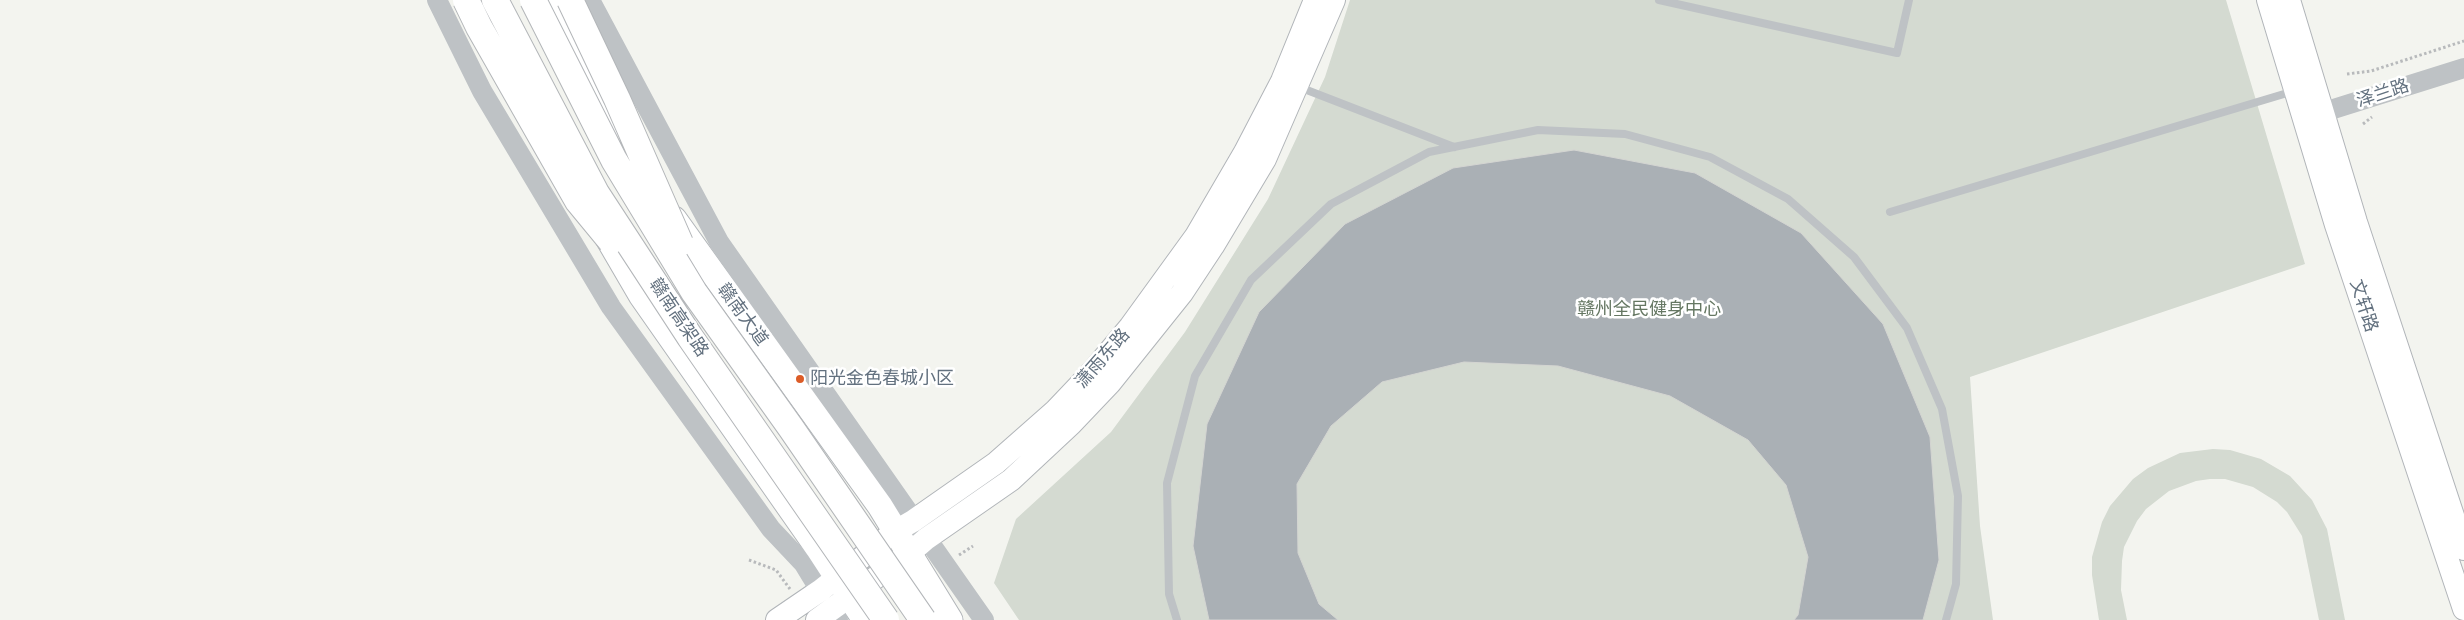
<!DOCTYPE html>
<meta charset="utf-8">
<style>
body{margin:0}
canvas{display:block;background:#f3f4ef}
</style>
<canvas width="2464" height="620"></canvas>
<script>
const context = document.querySelector('canvas').getContext('2d');
context.lineJoin = 'round';
function fillPath(path, color) {
  context.fillStyle = color;
  context.fill(path, 'evenodd');
}
function poly(rows) {
  const path = new Path2D();
  for (const r of rows) {
    path.moveTo(r[0], r[1]);
    for (let i = 2; i < r.length; i += 2) path.lineTo(r[i], r[i + 1]);
  }
  return path;
}
function stroke(path, color, width, dash) {
  context.strokeStyle = color;
  context.lineWidth = width;
  context.lineCap = dash ? 'butt' : 'round';
  context.setLineDash(dash || []);
  context.stroke(path);
}
function label(font, color, halo, rows, align = 'center') {
  context.font = font + ' Signika,"Noto Sans SC",sans-serif';
  context.lineWidth = 5;
  context.setLineDash([]);
  context.textBaseline = 'middle';
  context.strokeStyle = halo;
  context.fillStyle = color;
  for (const [text, x, y, turn = 0] of rows) {
    context.save();
    context.translate(x, y);
    context.rotate((+turn || 0) * Math.PI / 180);
    context.textAlign = isNaN(turn) ? turn : align;
    if (halo) context.strokeText(text, 0, 0);
    context.fillText(text, 0, 0);
    context.restore();
  }
}
fillPath(poly([
 [1350,0,2226,0,2305,264,1970,377,1980,526,1993,620,1019,620,994,583,1016,519,1111,432,1185,332,1268,199,1325,77],
 [2213,449,2230,450,2261,459,2290,476,2312,500,2327,529,2345,620,2319,620,2302,536,2287,512,2277,502,2253,487,2225,479,2210,479,2196,481,2169,491,2146,509,2137,521,2124,547,2122,561,2121,590,2127,620,2099,620,2092,575,2092,557,2102,522,2110,506,2133,479,2148,468,2180,453]
]), '#d4dad1');
const building = poly([
 [1574,150,1695,173,1801,233,1883,324,1930,437,1939,560,1923,620,1794,620,1798,615,1808,557,1786,485,1748,440,1670,396,1558,366,1464,362,1382,382,1331,426,1297,484,1298,553,1319,604,1338,620,1209,620,1193,546,1207,424,1259,312,1345,224,1453,168,1574,150]
]);
fillPath(building, '#aab0b5');
stroke(building, '#d4d5d2', 1);
const secondary = poly([
 [2268,0,2336,225,2464,609],
 [2289,0,2356,222,2464,549],
 [777,620,821,590,894,532,913,521,996,463,1055,411,1094,370,1130,327,1196,236,1245,152,1282,81,1315,0],
 [817,620,911,552,926,539,1011,480,1071,424,1110,383,1182,293,1213,246,1265,159,1334,0]
]);
const primary = poly([
 [551,0,629,152],
 [674,219,880,506,950,620],
 [599,223,641,295,818,548,865,620]
]);
stroke(secondary, '#b1b5b9', 24);
stroke(primary, '#b1b5b9', 27);
stroke(poly([
 [2347,74,2371,71,2464,41],
 [2363,124,2372,117],
 [959,555,973,546],
 [749,560,776,570,790,589]
]), '#b8babc', 3, [2.5, 2.5]);
stroke(poly([
 [1659,0,1897,53,1909,0],
 [1299,87,1454,147],
 [1890,212,2294,91],
 [1177,620,1169,594,1167,483,1195,376,1251,280,1331,204,1429,152,1538,130,1625,134,1710,157,1788,199,1854,257,1907,328,1942,409,1958,496,1956,584,1946,620]
]), '#bec2c5', 8);
stroke(poly([
 [437,0,482,91,611,307,771,529,804,564,838,620],
 [590,0,719,242,984,620],
 [2308,117,2464,68]
]), '#bec2c5', 20);
stroke(secondary, '#fff', 22);
stroke(primary, '#fff', 25);
const trunkBridge = poly([
 [466,0,479,27,578,201,611,241],
 [495,0,596,193,690,337,886,620],
 [533,0,614,160,694,292,791,428,923,620],
 [570,0,617,99,680,243]
]);
stroke(trunkBridge, '#b3b6b9', 28, []);
stroke(trunkBridge, '#fff', 26);
for (const [x, y, r, color] of [
 [800,379,5,"#dc5c27"]
]) {
  const dot = new Path2D();
  dot.arc(x, y, r, 0, 2 * Math.PI);
  context.fillStyle = color;
  context.fill(dot);
  stroke(dot, '#fff', 2);
}
label('18px', '#63717f', '#fff', [
 ["泽兰路",2383,94,-18],
 ["文轩路",2363,306,72],
 ["赣南大道",742,315,54],
 ["赣南高架路",678,318,56],
 ["潇雨东路",1103,359,-49]
]);
label('18px', '#657762', '#fff', [
 ["赣州全民健身中心",1649,310]
]);
label('18px', '#63717f', '#fff', [
 ["阳光金色春城小区",810,379]
], 'left');
</script>
